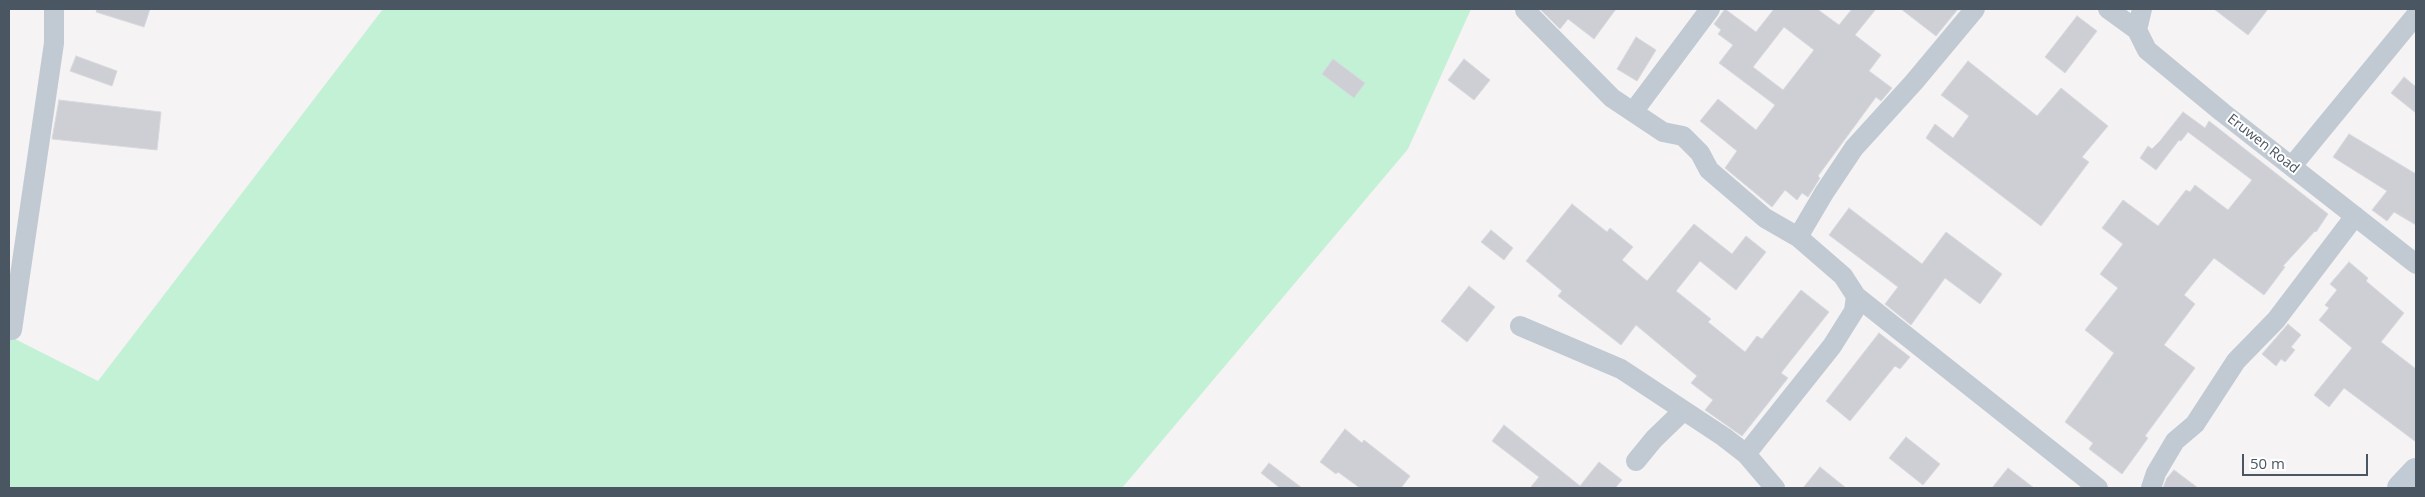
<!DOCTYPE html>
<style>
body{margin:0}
#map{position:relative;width:2425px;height:497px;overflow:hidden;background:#f5f3f3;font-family:"Open Sans",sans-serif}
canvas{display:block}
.frame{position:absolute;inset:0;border:10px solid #4a5661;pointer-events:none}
.scale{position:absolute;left:2242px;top:454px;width:126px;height:22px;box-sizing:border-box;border:2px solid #4a5661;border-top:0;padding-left:6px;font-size:15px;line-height:18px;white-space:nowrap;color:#4a5661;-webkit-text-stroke:4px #fff;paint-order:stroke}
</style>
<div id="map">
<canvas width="2425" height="497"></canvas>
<div class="frame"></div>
<div class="scale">50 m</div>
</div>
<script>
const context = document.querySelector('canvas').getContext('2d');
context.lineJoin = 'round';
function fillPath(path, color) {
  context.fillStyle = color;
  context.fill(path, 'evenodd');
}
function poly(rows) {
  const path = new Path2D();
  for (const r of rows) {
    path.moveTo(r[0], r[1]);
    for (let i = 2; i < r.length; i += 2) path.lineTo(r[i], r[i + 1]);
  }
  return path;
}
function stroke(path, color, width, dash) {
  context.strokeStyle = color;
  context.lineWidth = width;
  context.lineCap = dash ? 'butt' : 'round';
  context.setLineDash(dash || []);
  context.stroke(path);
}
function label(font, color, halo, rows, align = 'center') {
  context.font = font + ' "Open Sans",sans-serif';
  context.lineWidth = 4;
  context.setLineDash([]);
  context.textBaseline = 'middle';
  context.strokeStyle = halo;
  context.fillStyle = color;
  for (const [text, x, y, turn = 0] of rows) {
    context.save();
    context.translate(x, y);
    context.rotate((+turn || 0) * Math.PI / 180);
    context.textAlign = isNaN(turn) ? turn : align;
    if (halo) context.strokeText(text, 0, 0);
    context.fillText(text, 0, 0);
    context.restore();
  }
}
fillPath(poly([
 [383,9,1471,9,1408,149,1122,488,9,488,9,336,98,381]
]), '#c3f1d5');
const building = poly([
 [97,9,150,9,144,27,96,12,97,9],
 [1540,9,1616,9,1594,39,1568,19,1560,29,1540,9],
 [1725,9,1756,32,1774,9,1817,9,1839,25,1852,9,1876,9,1855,35,1881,55,1869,71,1892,88,1881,101,1876,97,1818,176,1820,178,1808,197,1802,193,1797,200,1785,190,1772,207,1725,168,1737,151,1700,121,1718,99,1756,130,1775,105,1719,63,1733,45,1718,34,1721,30,1714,24,1725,9],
 [1784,27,1814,50,1783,90,1753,67,1784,27],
 [1901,9,1958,9,1936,36,1901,9],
 [2214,9,2268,9,2248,35,2214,9],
 [2077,16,2097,31,2065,73,2045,57,2077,16],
 [1636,37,1656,50,1637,81,1617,69,1636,37],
 [76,56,117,71,112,86,70,71,76,56],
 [1333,59,1365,83,1354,98,1322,74,1333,59],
 [1464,59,1490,80,1474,100,1448,80,1464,59],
 [1968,61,2037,116,2061,88,2108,126,2082,157,2089,162,2041,226,1926,138,1935,124,1953,138,1969,116,1941,95,1968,61],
 [2404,77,2416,87,2416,113,2391,93,2404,77],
 [59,100,161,112,157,150,52,139,59,100],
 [2183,112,2205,128,2209,121,2328,214,2316,232,2315,231,2283,266,2285,267,2264,295,2214,258,2184,295,2195,304,2164,345,2195,368,2145,436,2148,438,2122,474,2089,449,2093,443,2065,422,2114,353,2085,330,2118,288,2100,274,2123,244,2102,228,2123,200,2158,226,2186,190,2190,192,2195,185,2228,210,2252,180,2188,132,2181,141,2179,140,2156,170,2140,158,2148,146,2152,149,2160,141,2183,112],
 [2349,134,2416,174,2416,225,2394,212,2387,221,2372,210,2387,191,2333,157,2349,134],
 [1572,204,1607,232,1610,228,1633,247,1622,260,1647,281,1694,224,1732,254,1746,236,1766,252,1736,290,1700,261,1676,291,1711,319,1708,322,1745,352,1757,336,1762,339,1801,290,1829,312,1781,373,1788,378,1742,436,1705,410,1713,400,1691,383,1697,376,1636,325,1621,345,1558,296,1562,291,1526,261,1572,204],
 [1849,208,1922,264,1946,232,2002,274,1980,304,1945,278,1911,325,1885,304,1898,287,1829,235,1849,208],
 [1491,230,1513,248,1504,260,1481,242,1491,230],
 [2349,262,2368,278,2366,281,2404,313,2381,342,2416,369,2416,442,2344,388,2329,407,2314,395,2352,348,2319,320,2329,308,2325,305,2337,290,2330,284,2349,262],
 [1469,286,1495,307,1467,342,1441,321,1469,286],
 [2288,324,2301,335,2291,347,2295,350,2285,362,2281,359,2276,366,2262,354,2288,324],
 [1879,333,1910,357,1900,369,1895,366,1850,421,1826,401,1879,333],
 [1504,425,1580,486,1599,462,1622,480,1615,488,1530,488,1539,477,1492,441,1504,425],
 [1345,429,1362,443,1364,440,1410,476,1401,488,1360,488,1338,472,1336,474,1320,462,1345,429],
 [1906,437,1940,464,1923,485,1889,458,1906,437],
 [1269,463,1302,488,1280,488,1261,473,1269,463],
 [1820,467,1846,488,1803,488,1820,467],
 [2008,468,2034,488,1992,488,2008,468],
 [2174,470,2198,488,2163,488,2167,478,2174,470]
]);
fillPath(building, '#cdcfd5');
stroke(building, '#d7d9de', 1);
stroke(poly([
 [2108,9,2137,30],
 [2142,9,2137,30,2147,50,2222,112,2416,264],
 [1525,10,1612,98,1663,132,1683,136,1700,153,1709,170,1765,218,1798,237,1843,276,1856,296,2098,488],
 [1633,112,1710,9],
 [2292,166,2416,15],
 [1798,237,1824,193,1854,148,1914,82,1975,9],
 [1520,326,1621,369,1724,437,1746,454],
 [12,330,54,43,54,9],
 [1636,461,1654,439,1683,411],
 [1775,488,1746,454,1832,346,1854,311,1856,296],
 [2151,488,2156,473,2175,441,2195,424,2236,361,2276,320,2355,216]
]), '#c1cad2', 20);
stroke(poly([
 [2401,488,2416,472]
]), '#c1cbd6', 28);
label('14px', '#4a5661', '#fff', [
 ["Eruwen Road",2263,144,38]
]);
</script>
